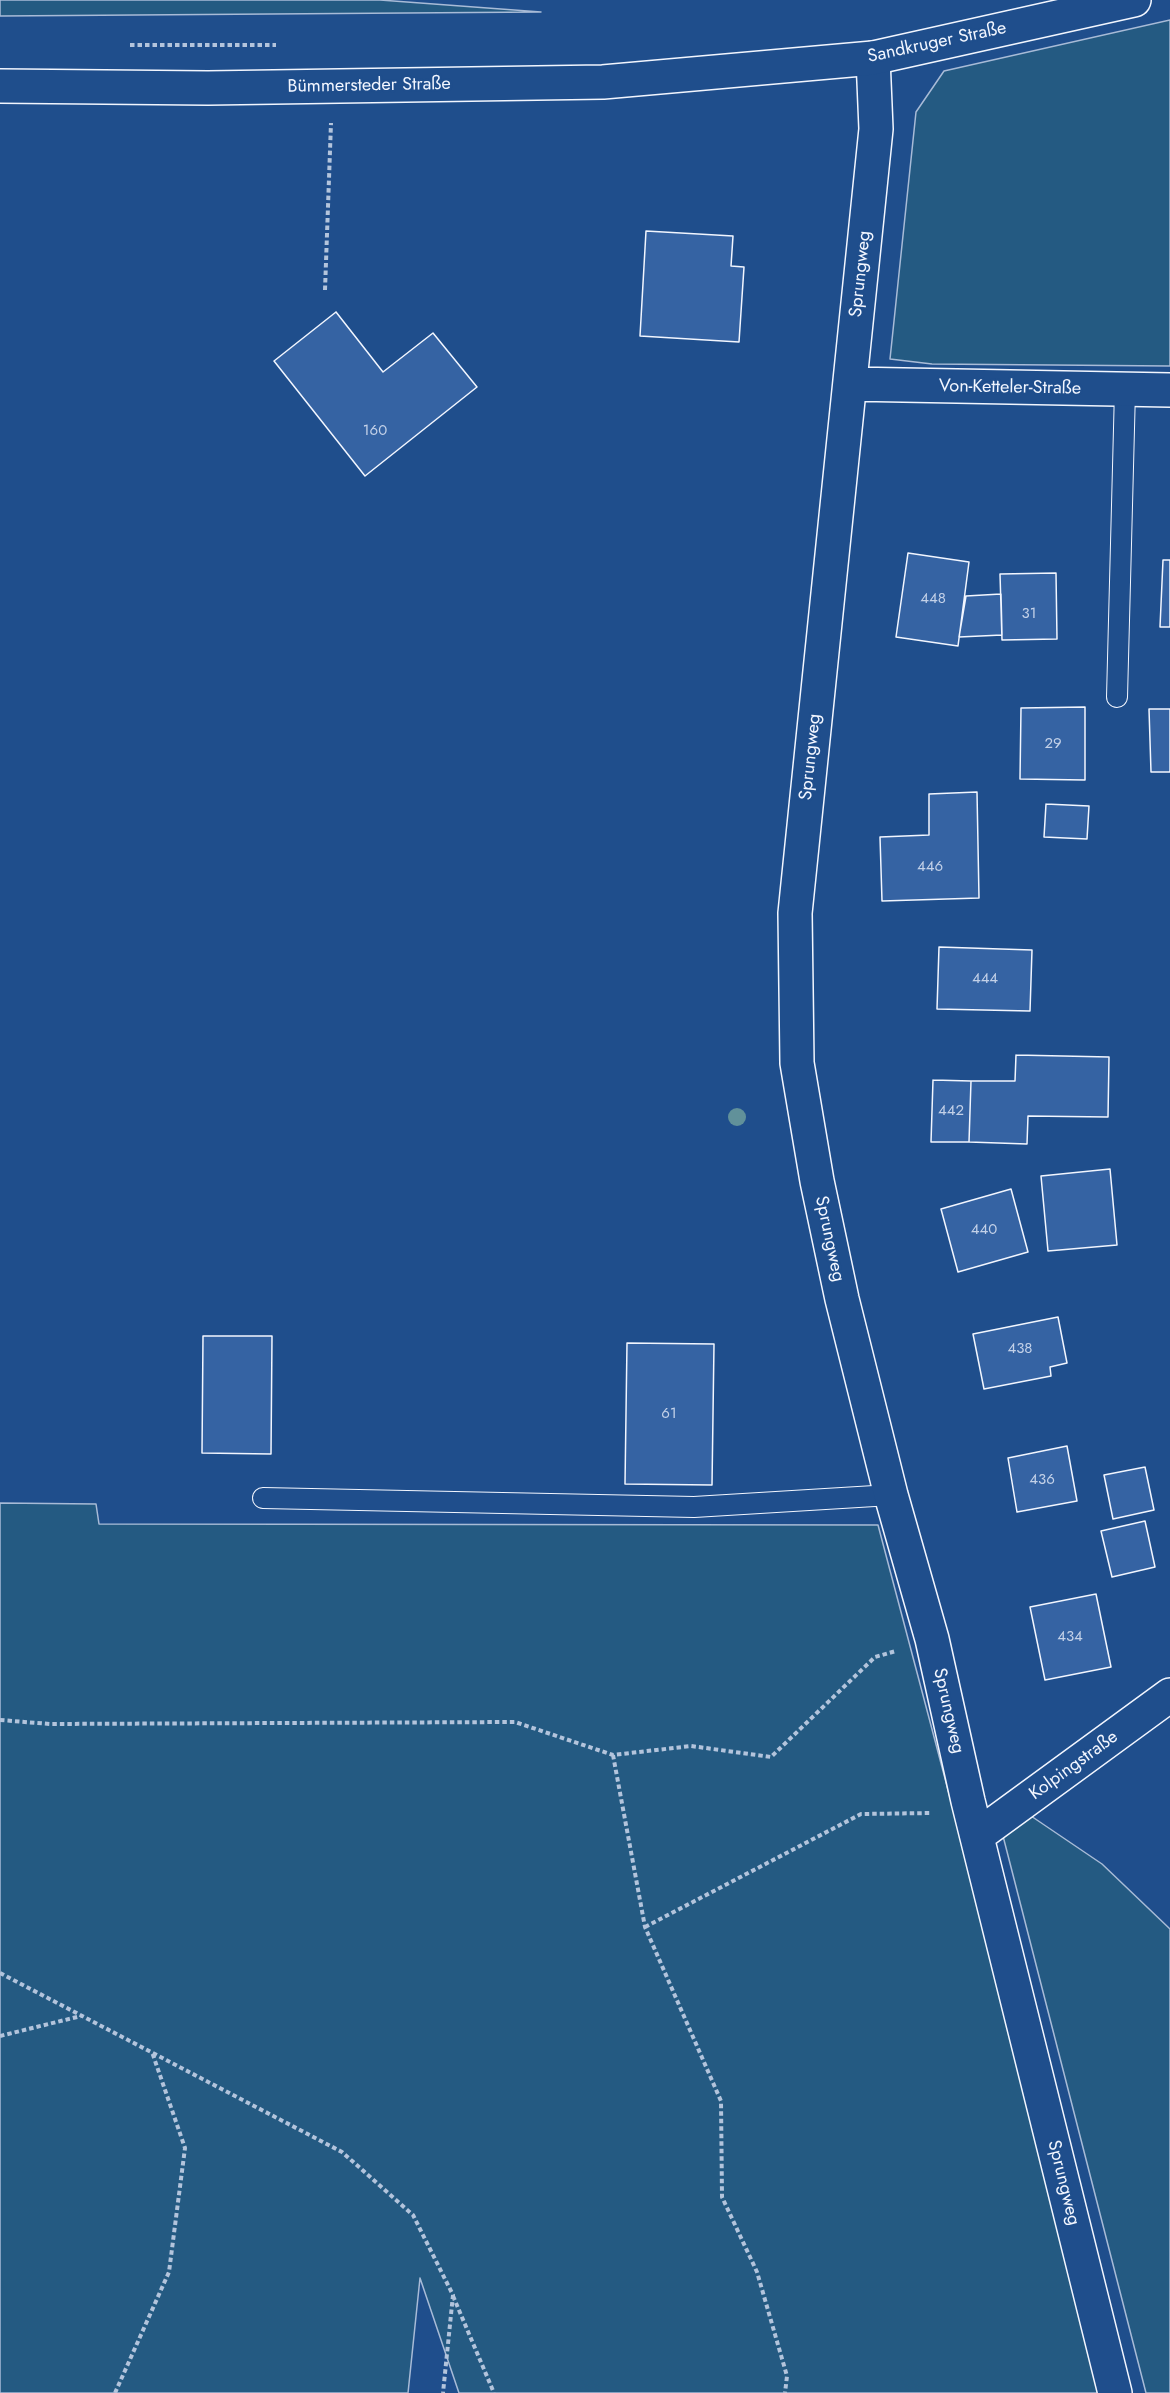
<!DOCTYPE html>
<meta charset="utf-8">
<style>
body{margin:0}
canvas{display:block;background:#1f4e8c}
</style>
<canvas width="1170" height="2393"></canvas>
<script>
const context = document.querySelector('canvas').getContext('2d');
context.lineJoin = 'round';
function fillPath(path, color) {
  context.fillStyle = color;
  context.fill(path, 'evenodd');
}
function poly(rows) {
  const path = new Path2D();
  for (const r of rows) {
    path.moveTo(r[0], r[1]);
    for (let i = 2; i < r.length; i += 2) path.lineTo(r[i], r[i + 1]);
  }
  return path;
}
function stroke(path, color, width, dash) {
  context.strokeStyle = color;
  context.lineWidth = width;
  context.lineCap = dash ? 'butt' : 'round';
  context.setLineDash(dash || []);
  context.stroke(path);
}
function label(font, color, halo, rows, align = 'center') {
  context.font = font + ' Jost,sans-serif';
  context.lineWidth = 4.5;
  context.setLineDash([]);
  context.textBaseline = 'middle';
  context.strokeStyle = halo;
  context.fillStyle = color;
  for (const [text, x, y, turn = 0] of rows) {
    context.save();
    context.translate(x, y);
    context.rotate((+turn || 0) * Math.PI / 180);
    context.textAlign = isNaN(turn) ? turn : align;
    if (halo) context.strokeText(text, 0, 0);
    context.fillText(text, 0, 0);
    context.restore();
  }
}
const green = poly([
 [0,0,380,0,541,12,0,16,0,0],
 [1170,20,1170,366,932,364,890,359,916,112,944,71,1170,20],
 [0,1503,96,1504,99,1524,878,1525,961,1839,1101,2393,459,2393,420,2278,408,2393,0,2393,0,1503],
 [1031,1816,1102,1864,1170,1929,1170,2393,1146,2393,1003,1836,1031,1816]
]);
fillPath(green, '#245a82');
stroke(green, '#a8bbd7', 1.5);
const building = poly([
 [646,231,733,236,731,266,744,267,739,342,640,336,646,231],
 [336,312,383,372,433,333,477,387,365,476,274,361,336,312],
 [908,553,969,562,958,646,896,637,908,553],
 [1163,560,1170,560,1170,627,1160,627,1163,560],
 [1056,573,1057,639,1002,640,1000,574,1056,573],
 [1001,594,1002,635,959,637,966,596,1001,594],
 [1085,707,1085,780,1020,779,1021,708,1085,707],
 [1149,709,1170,709,1170,772,1151,772,1149,709],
 [977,792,979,898,882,901,880,837,929,835,929,794,977,792],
 [1046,804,1089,806,1087,839,1044,837,1046,804],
 [939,947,1032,950,1030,1011,937,1009,939,947],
 [1016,1055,1109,1057,1108,1117,1028,1116,1027,1144,969,1142,971,1081,1015,1081,1016,1055],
 [933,1080,971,1081,969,1142,931,1142,933,1080],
 [1110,1169,1117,1245,1048,1251,1041,1176,1110,1169],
 [1011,1189,1028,1252,958,1272,941,1209,1011,1189],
 [1058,1317,1067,1363,1050,1367,1051,1376,984,1389,973,1334,1058,1317],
 [203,1336,272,1336,271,1454,202,1453,203,1336],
 [627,1343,714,1344,712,1485,625,1484,627,1343],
 [1067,1446,1077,1501,1017,1512,1008,1458,1067,1446],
 [1145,1467,1154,1510,1113,1519,1104,1475,1145,1467],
 [1145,1521,1155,1567,1112,1577,1101,1531,1145,1521],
 [1096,1594,1111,1667,1045,1680,1030,1607,1096,1594]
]);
fillPath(building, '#3563a3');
stroke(building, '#f2f6ff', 1.5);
const lane = poly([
 [1117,697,1125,390],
 [263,1498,694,1507,891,1495]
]);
const street = poly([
 [873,58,876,129,795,913,797,1063,817,1181,842,1299,891,1495,932,1639,968,1801,1115,2393],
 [850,384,1170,390],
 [977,1836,1170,1695]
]);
const secondary = poly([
 [0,86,208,88,603,82,873,58,1134,0]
]);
stroke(lane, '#f2f6ff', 22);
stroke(street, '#f2f6ff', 36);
stroke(secondary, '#f2f6ff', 36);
stroke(poly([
 [130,45,276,45],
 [325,290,331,123],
 [0,1720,50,1724,515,1722,613,1755,691,1746,771,1757,875,1657,896,1651],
 [613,1755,645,1927,721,2101,722,2197,757,2272,787,2376,785,2393],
 [645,1927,861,1814,931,1813],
 [0,1973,342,2152,413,2215,453,2295,443,2393],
 [0,2036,81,2016],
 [453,2296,494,2393],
 [115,2393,169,2272,185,2148,152,2052]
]), '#b3c4dc', 4, [4.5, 3]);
stroke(lane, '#1f4e8c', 20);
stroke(street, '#1f4e8c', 33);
stroke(secondary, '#1f4e8c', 33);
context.fillStyle = '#61919a';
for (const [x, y] of [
 [737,1117]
]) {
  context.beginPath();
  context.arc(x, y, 9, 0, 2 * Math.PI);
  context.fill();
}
label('15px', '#c3d1e8', null, [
 ["160",375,431],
 ["448",933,599],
 ["31",1029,614],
 ["29",1053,744],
 ["446",930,867],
 ["444",985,979],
 ["442",951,1111],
 ["440",984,1230],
 ["438",1020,1349],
 ["61",669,1414],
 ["436",1042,1480],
 ["434",1070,1637]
]);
label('18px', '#f2f6ff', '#1f4e8c', [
 ["Sandkruger Straße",937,43,-12],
 ["Bümmersteder Straße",369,86,-1],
 ["Sprungweg",861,274,-84],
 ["Von-Ketteler-Straße",1010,388,1],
 ["Sprungweg",811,757,-84],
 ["Sprungweg",829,1239,78],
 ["Sprungweg",948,1711,77],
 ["Kolpingstraße",1074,1766,-36],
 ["Sprungweg",1063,2183,76]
]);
</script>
